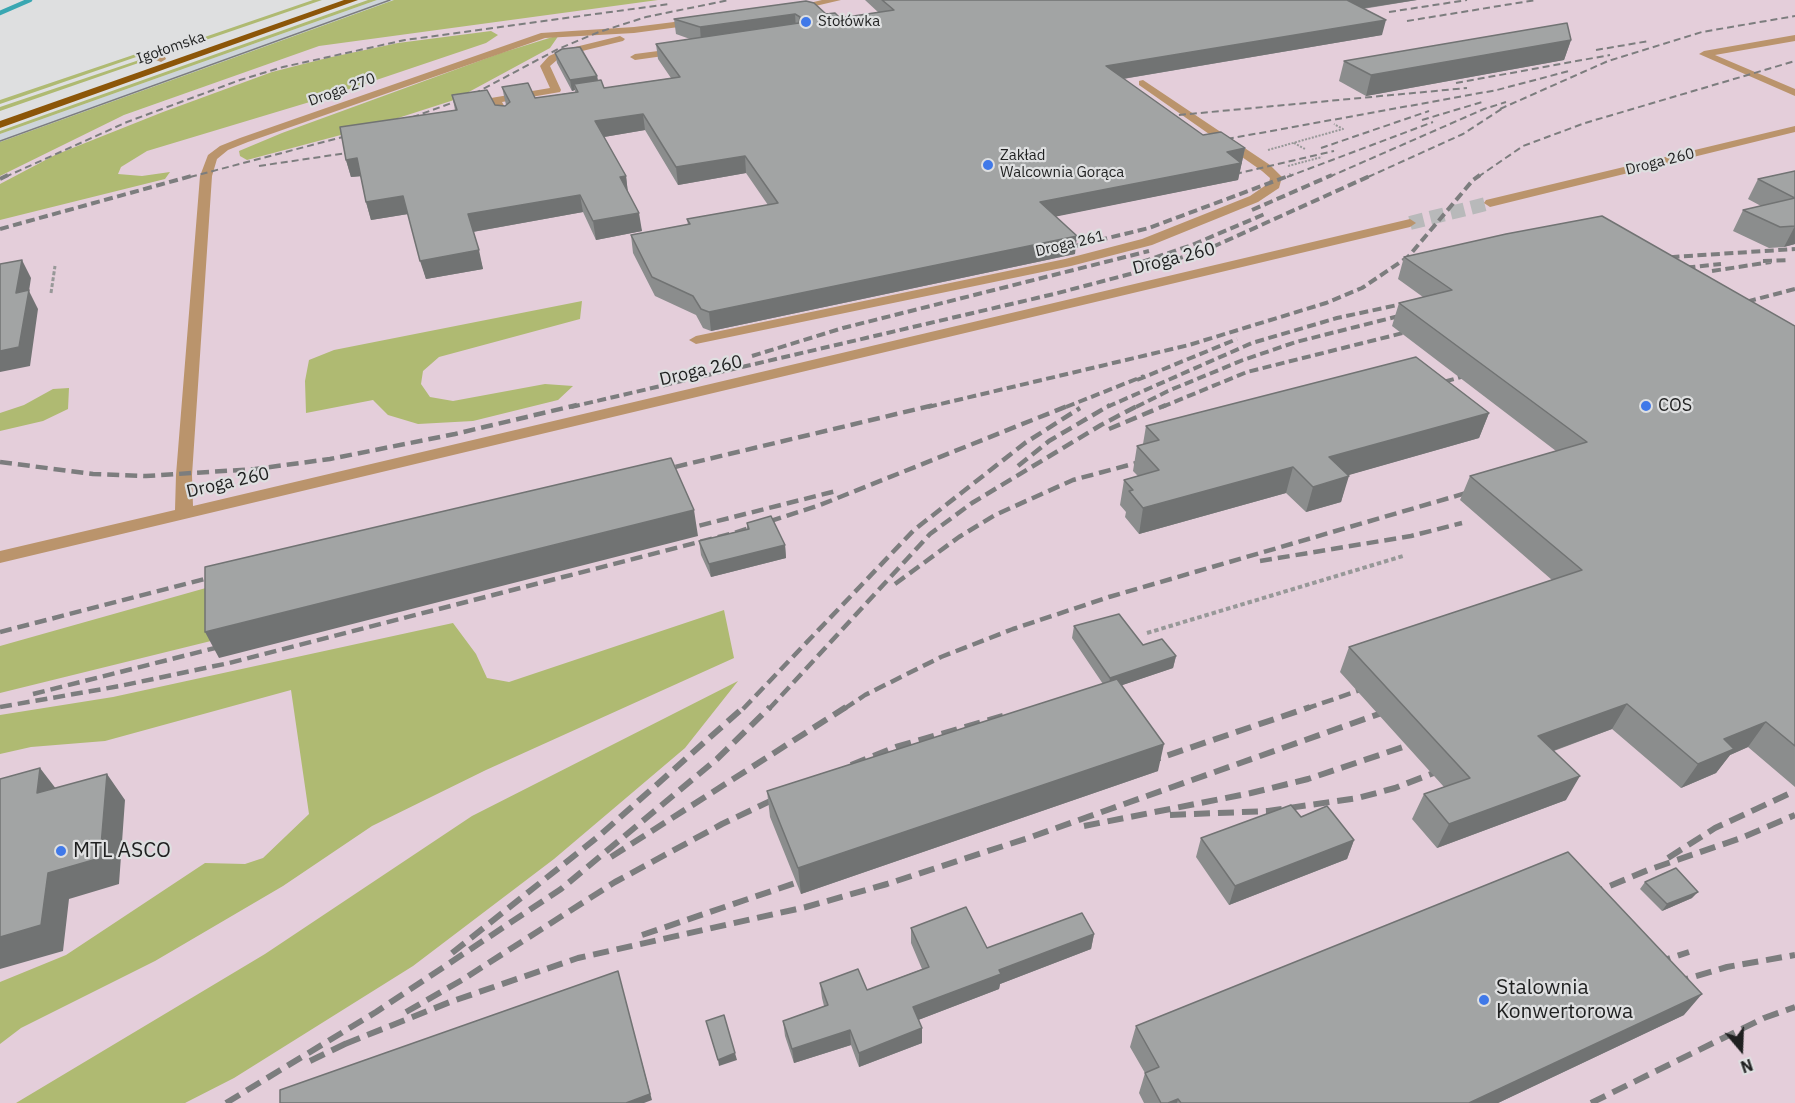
<!DOCTYPE html>
<meta charset="utf-8">
<style>
body{margin:0}
#map{position:relative;width:1795px;height:1103px;overflow:hidden;background:#dedfe0;font-family:"IBM Plex Sans",sans-serif}
canvas{display:block}
.north{position:absolute;left:1711px;top:1019px;width:60px;height:60px;-webkit-text-stroke:4px #dedfe0;paint-order:stroke;rotate:161deg;font-size:16px;font-weight:700;line-height:24px;text-align:center;color:#1f2020}
.north::after{content:'';display:block;margin:auto;width:21px;height:27px;background:#1f2020;clip-path:polygon(50% 0,100% 100%,50% 72%,0 100%)}
</style>
<div id="map">
<canvas width="1795" height="1103"></canvas>
<div class="north">N</div>
</div>
<script>
const context = document.querySelector('canvas').getContext('2d');
context.lineJoin = 'round';
function fillPath(path, color) {
  context.fillStyle = color;
  context.fill(path, 'evenodd');
}
function poly(rows) {
  const path = new Path2D();
  for (const r of rows) {
    path.moveTo(r[0], r[1]);
    for (let i = 2; i < r.length; i += 2) path.lineTo(r[i], r[i + 1]);
  }
  return path;
}
function stroke(path, color, width, dash) {
  context.strokeStyle = color;
  context.lineWidth = width;
  context.lineCap = dash ? 'butt' : 'round';
  context.setLineDash(dash || []);
  context.stroke(path);
}
function label(font, color, halo, rows, align = 'center') {
  context.font = font + ' "IBM Plex Sans",sans-serif';
  context.lineWidth = 4.5;
  context.setLineDash([]);
  context.textBaseline = 'middle';
  context.strokeStyle = halo;
  context.fillStyle = color;
  for (const [text, x, y, turn = 0] of rows) {
    context.save();
    context.translate(x, y);
    context.rotate((+turn || 0) * Math.PI / 180);
    context.textAlign = isNaN(turn) ? turn : align;
    if (halo) context.strokeText(text, 0, 0);
    context.fillText(text, 0, 0);
    context.restore();
  }
}
fillPath(poly([
 [377,0,394,0,0,142,0,134]
]), '#cdd4da');
fillPath(poly([
 [443,0,1795,0,1795,1103,0,1103,0,160]
]), '#e4ceda');
fillPath(poly([
 [313,0,322,0,162,55,155,54],
 [368,0,377,0,0,134,0,131,50,113],
 [394,0,658,0,319,46,124,115,0,176,0,142],
 [491,31,498,35,486,43,323,98,147,151,121,167,118,174,142,176,170,172,165,179,0,220,0,184,55,155,163,112,272,72,327,58,398,43],
 [559,35,550,48,454,100,367,128,247,160,240,156,239,151,282,133,501,53],
 [139,53,142,55,0,104,0,100],
 [148,57,150,59,0,111,0,107],
 [582,301,580,319,439,357,423,371,421,384,430,397,453,401,545,384,573,386,558,400,473,421,418,424,388,415,373,400,306,413,305,381,309,360,334,350],
 [69,388,68,409,43,421,0,431,0,413,24,405,53,389],
 [220,584,219,639,0,693,0,646],
 [724,610,734,658,486,770,372,826,283,886,155,961,21,1028,0,1044,0,982,66,955,205,863,245,864,263,858,309,814,291,690,105,741,31,747,0,754,0,715,113,697,453,623,476,654,487,678,509,682],
 [738,681,685,748,554,859,413,966,234,1078,185,1103,16,1103,265,954,472,816]
]), '#afba72');
stroke(poly([
 [0,13,30,0]
]), '#3aa7b2', 4.5);
stroke(poly([
 [1410,223,1490,203]
]), '#b8b9ba', 14, [14, 7]);
stroke(poly([
 [1294,143,1305,149],
 [1268,150,1343,129,1334,124],
 [1288,166,1322,157]
]), '#979898', 2, [2, 1.5]);
stroke(poly([
 [51,293,55,266]
]), '#979898', 3, [4, 2]);
stroke(poly([
 [1147,633,1403,556]
]), '#979898', 4, [4.5, 3]);
fillPath(poly([
 [822,0,841,0,794,11,789,8,822,0],
 [698,19,703,22,701,24,634,33,545,38,248,142,228,150,217,159,212,176,192,475,193,506,1410,219,1416,223,1410,227,0,563,0,551,175,510,176,475,200,176,208,155,220,146,240,138,541,33,634,27,698,19],
 [1795,35,1795,41,1715,55,1795,89,1795,96,1699,54,1704,51,1795,35],
 [620,36,625,39,623,41,570,54,557,60,550,66,561,90,560,92,502,102,511,118,509,120,501,120,490,100,491,98,550,88,540,66,549,56,563,50,620,36],
 [681,48,685,49,685,53,635,60,630,57,635,54,681,48],
 [149,51,165,57,166,59,161,62,145,56,144,54,149,51],
 [1143,80,1270,165,1282,177,1279,188,1258,202,1152,245,1071,266,696,344,689,340,696,336,1065,259,1142,239,1250,196,1269,183,1270,178,1262,171,1139,85,1139,81,1143,80],
 [1795,126,1795,132,1490,207,1484,203,1486,200,1795,126]
]), '#ba946c');
fillPath(poly([
 [344,0,358,0,0,128,0,121,344,0]
]), '#8c5609');
stroke(poly([
 [0,141,390,0]
]), '#7c7d7e', 1.5);
stroke(poly([
 [1389,12,1467,0],
 [1407,21,1536,0],
 [1596,50,1649,41],
 [1456,83,1610,55],
 [1500,109,1608,61,1702,32,1795,16],
 [1157,117,1467,88],
 [1422,120,1482,102],
 [402,121,468,97,558,49,599,32,646,17,729,0],
 [1216,141,1497,90,1569,71],
 [1321,148,1429,111],
 [259,166,360,151],
 [1235,174,1334,151],
 [5,177,127,122,240,80,283,67,405,40,669,4],
 [190,177,358,133],
 [1287,177,1433,122],
 [1329,177,1484,109,1506,102],
 [1368,177,1463,134,1506,106],
 [1478,177,1523,146,1585,123,1795,61]
]), '#7c7d7e', 2, [7, 4]);
stroke(poly([
 [0,179,8,175],
 [1252,210,1332,175],
 [0,229,195,175],
 [1059,250,1149,228,1291,175],
 [1657,258,1795,249],
 [1763,261,1790,260],
 [1142,262,1192,245,1267,213],
 [1673,269,1721,264],
 [1712,271,1771,262],
 [1734,305,1795,289],
 [752,356,843,328,1149,251],
 [1137,380,1237,339],
 [1432,385,1476,373],
 [571,407,1054,294,1130,274,1208,249,1372,175],
 [928,407,1189,345,1326,303,1362,288,1408,257,1473,180,1480,175],
 [1066,407,1144,376],
 [1107,407,1252,343,1337,318,1416,301],
 [1136,407,1168,391,1243,360,1296,342,1411,313],
 [1162,407,1247,372,1419,329]
]), '#7c7d7e', 4, [9, 4.5]);
stroke(poly([
 [1109,429,1166,405],
 [0,462,93,474,146,476,255,469,330,459,455,434,577,405],
 [1018,466,1049,441,1110,405],
 [658,471,934,405],
 [682,530,836,491],
 [1260,561,1411,536,1462,523],
 [895,584,959,537,995,515,1073,480,1151,459],
 [0,632,220,575],
 [33,694,231,644],
 [0,707,120,686,229,663,734,533,820,505,1070,405],
 [743,709,914,530,1025,443,1080,408],
 [769,709,930,534,972,503,1101,425,1139,405],
 [844,709,865,695,941,657,1013,629,1109,597,1480,489],
 [1305,709,1372,686]
]), '#7c7d7e', 4.5, [12, 6]);
stroke(poly([
 [1145,763,1310,707],
 [851,765,896,747,1003,716],
 [1170,815,1268,811,1358,798,1395,788,1449,767],
 [1084,826,1251,793,1308,779,1421,741],
 [611,857,846,707],
 [1668,858,1715,828,1795,791],
 [1588,895,1648,870,1741,838,1795,815],
 [642,935,813,877],
 [452,953,599,836,744,707],
 [1655,963,1689,952],
 [1673,983,1727,967,1795,955],
 [406,1012,462,980,615,882,722,824,783,795],
 [345,1044,450,1002,578,958,806,907,887,884,1031,837,1393,709],
 [310,1061,353,1040],
 [226,1103,376,1012,561,889,717,759,770,707],
 [1591,1103,1764,1018,1795,1007]
]), '#7c7d7e', 6, [16, 8]);
fillPath(poly([
 [865,0,1417,0,1363,9,1382,35,1123,79,1203,135,1245,148,1238,180,1056,216,1075,254,711,331,703,328,696,315,655,296,633,253,631,235,688,225,687,219,768,205,746,173,678,185,645,130,604,137,626,176,628,193,642,231,596,240,583,212,473,232,483,269,426,279,408,214,371,220,366,202,361,176,351,177,346,160,455,110,452,95,495,105,505,106,506,105,502,87,535,98,575,92,575,90,572,91,557,63,555,53,597,76,598,81,604,88,671,78,658,59,656,44,690,39,676,34,674,19,806,1,826,14,840,18,879,13],
 [1571,40,1564,60,1366,96,1339,81,1344,61],
 [1795,171,1795,244,1784,247,1769,248,1733,231,1743,210,1761,206,1748,199,1758,179],
 [1404,257,1795,326,1795,787,1748,747,1730,755,1716,773,1681,788,1612,729,1554,751,1566,800,1437,848,1412,819,1424,794,1444,787,1340,672,1349,647,1552,580,1460,500,1470,476,1556,451,1392,326,1399,303,1423,297,1398,279],
 [1489,413,1479,438,1348,475,1341,502,1306,512,1286,493,1139,534,1125,517,1126,512,1120,505,1124,480,1138,476,1133,471,1137,446,1143,444,1146,426],
 [747,523,785,545,786,558,711,577,701,555,699,541,747,529],
 [1074,626,1143,645,1176,656,1173,668,1122,685,1158,771,801,894,770,817,767,791,1103,684,1072,638],
 [1301,817,1354,840,1347,859,1229,905,1196,857,1201,838],
 [1645,882,1692,898,1662,911,1640,889],
 [911,928,987,948,1094,934,1091,949,1000,984,999,989,918,1020,922,1028,922,1043,859,1067,851,1045,794,1063,785,1036,783,1021,824,1006,822,998,820,983,867,990,922,969,911,943],
 [1684,1015,1498,1103,1144,1103,1139,1093,1145,1073,1130,1047,1136,1026]
]), '#8b8d8d');
fillPath(poly([
 [1342,0,1417,0,1339,12],
 [795,14,796,29,701,42,700,27],
 [1386,20,1382,35,1104,82,1106,66],
 [1571,40,1564,60,1366,96,1371,75],
 [597,76,599,87,574,84,575,90,572,91,570,80],
 [643,114,645,130,598,138,595,121],
 [1245,148,1238,180,1039,220,1040,202,1227,152],
 [745,156,746,173,678,185,676,167],
 [357,158,363,176,351,177,346,160],
 [626,176,628,194,620,177],
 [580,195,583,212,472,232,468,214],
 [403,196,408,214,371,220,366,202],
 [639,213,642,231,596,240,593,221],
 [1795,226,1795,244,1784,247],
 [1077,236,1075,254,711,331,709,312],
 [479,250,483,269,426,279,420,261],
 [22,260,31,278,29,291,38,309,30,366,0,372,0,351,16,293],
 [1489,413,1479,438,1321,483,1329,457],
 [1293,467,1286,493,1139,534,1143,508],
 [1349,476,1341,502,1306,512,1313,487],
 [694,510,698,536,219,658,205,632],
 [785,545,786,558,711,577,709,564],
 [1176,656,1173,668,1108,690,1110,678],
 [1627,704,1612,729,1525,761,1538,736],
 [1766,722,1748,747,1730,755,1716,773,1681,788,1698,764,1724,739],
 [1164,744,1158,771,801,894,798,868],
 [40,768,60,794,37,793],
 [107,774,125,800,119,884,69,899,63,951,0,969,0,937,48,873],
 [1580,776,1566,800,1437,848,1449,824],
 [1354,840,1347,859,1229,905,1235,886],
 [1698,892,1692,898,1662,911,1667,904],
 [1094,934,1091,949,1000,984,999,989,913,1022,913,1007,999,970],
 [619,977,652,1100,644,1103,626,1103],
 [1702,994,1684,1015,1498,1103,1469,1103],
 [922,1028,922,1043,859,1067,859,1053],
 [850,1030,851,1045,794,1063,792,1049],
 [735,1053,737,1060,719,1066,718,1060],
 [1178,1099,1177,1103,1168,1103]
]), '#717373');
const building = poly([
 [882,0,1347,0,1386,20,1106,66,1203,135,1221,132,1245,148,1227,152,1241,163,1040,202,1077,236,709,312,701,309,693,296,652,277,631,235,690,224,687,219,778,203,745,156,676,167,643,114,595,121,626,176,620,177,639,213,593,221,580,195,468,214,479,250,420,261,403,196,366,202,357,158,346,160,340,127,457,110,452,95,487,90,495,105,505,106,510,102,502,87,528,83,535,98,578,92,574,84,601,80,604,88,680,77,656,44,799,23,800,17,795,14,700,27,674,19,806,1,814,3,826,14,835,13,840,18,894,10,882,0],
 [1567,23,1571,40,1371,75,1344,61,1567,23],
 [580,47,597,76,570,80,555,53,562,49,580,47],
 [1795,171,1795,198,1758,179,1795,171],
 [1795,198,1795,226,1780,227,1743,210,1795,198],
 [1602,216,1795,326,1795,746,1766,722,1724,739,1734,749,1698,764,1627,704,1538,736,1580,776,1449,824,1424,794,1470,778,1349,647,1582,570,1470,476,1587,442,1399,303,1452,290,1404,257,1506,234,1602,216],
 [22,260,16,293,29,290,19,347,0,351,0,264,22,260],
 [1416,357,1489,413,1329,457,1349,476,1313,487,1293,467,1143,508,1129,491,1133,490,1124,480,1159,470,1137,446,1159,440,1146,426,1416,357],
 [671,458,694,510,205,632,205,567,671,458],
 [771,516,785,545,709,564,699,541,749,529,747,523,771,516],
 [1119,614,1143,645,1162,639,1176,656,1110,678,1074,626,1119,614],
 [1117,679,1164,744,798,868,767,791,1117,679],
 [40,768,37,793,107,774,100,858,48,873,41,925,0,937,0,779,40,768],
 [1291,805,1301,817,1327,806,1354,840,1235,886,1201,838,1291,805],
 [1568,852,1702,994,1469,1103,1181,1103,1178,1099,1168,1103,1161,1103,1145,1073,1159,1067,1136,1026,1568,852],
 [1676,868,1698,892,1667,904,1645,882,1676,868],
 [966,907,987,948,1082,913,1094,934,999,970,1001,974,913,1007,922,1028,859,1053,850,1030,792,1049,783,1021,828,1005,820,983,858,969,867,990,929,967,911,928,966,907],
 [618,971,650,1094,626,1103,280,1103,280,1090,618,971],
 [724,1015,735,1053,718,1060,706,1021,724,1015]
]);
fillPath(building, '#a2a4a4');
stroke(building, '#717373', 1.5);
for (const [x, y, r, color] of [
 [806,22,6,"#4079e9"],
 [988,165,6,"#4079e9"],
 [1646,406,6,"#4079e9"],
 [61,851,6,"#4079e9"],
 [1484,1000,6,"#4079e9"]
]) {
  const dot = new Path2D();
  dot.arc(x, y, r, 0, 2 * Math.PI);
  context.fillStyle = color;
  context.fill(dot);
  stroke(dot, '#dedfe0', 2);
}
label('15px', '#1f2020', '#dedfe0', [
 ["Stołówka",818,22],
 ["Zakład",1000,156],
 ["Walcownia Gorąca",1000,173]
], 'left');
label('15px', '#1f2020', '#dedfe0', [
 ["Igołomska",171,48,-19],
 ["Droga 270",342,90,-20],
 ["Droga 260",1660,162,-14],
 ["Droga 261",1070,244,-13]
]);
label('18px', '#1f2020', '#dedfe0', [
 ["Droga 260",1174,259,-14],
 ["Droga 260",701,371,-13],
 ["Droga 260",228,483,-13]
]);
label('18px', '#1f2020', '#dedfe0', [
 ["COS",1658,406]
], 'left');
label('21px', '#1f2020', '#dedfe0', [
 ["MTL ASCO",73,851],
 ["Stalownia",1496,988],
 ["Konwertorowa",1496,1012]
], 'left');
</script>
